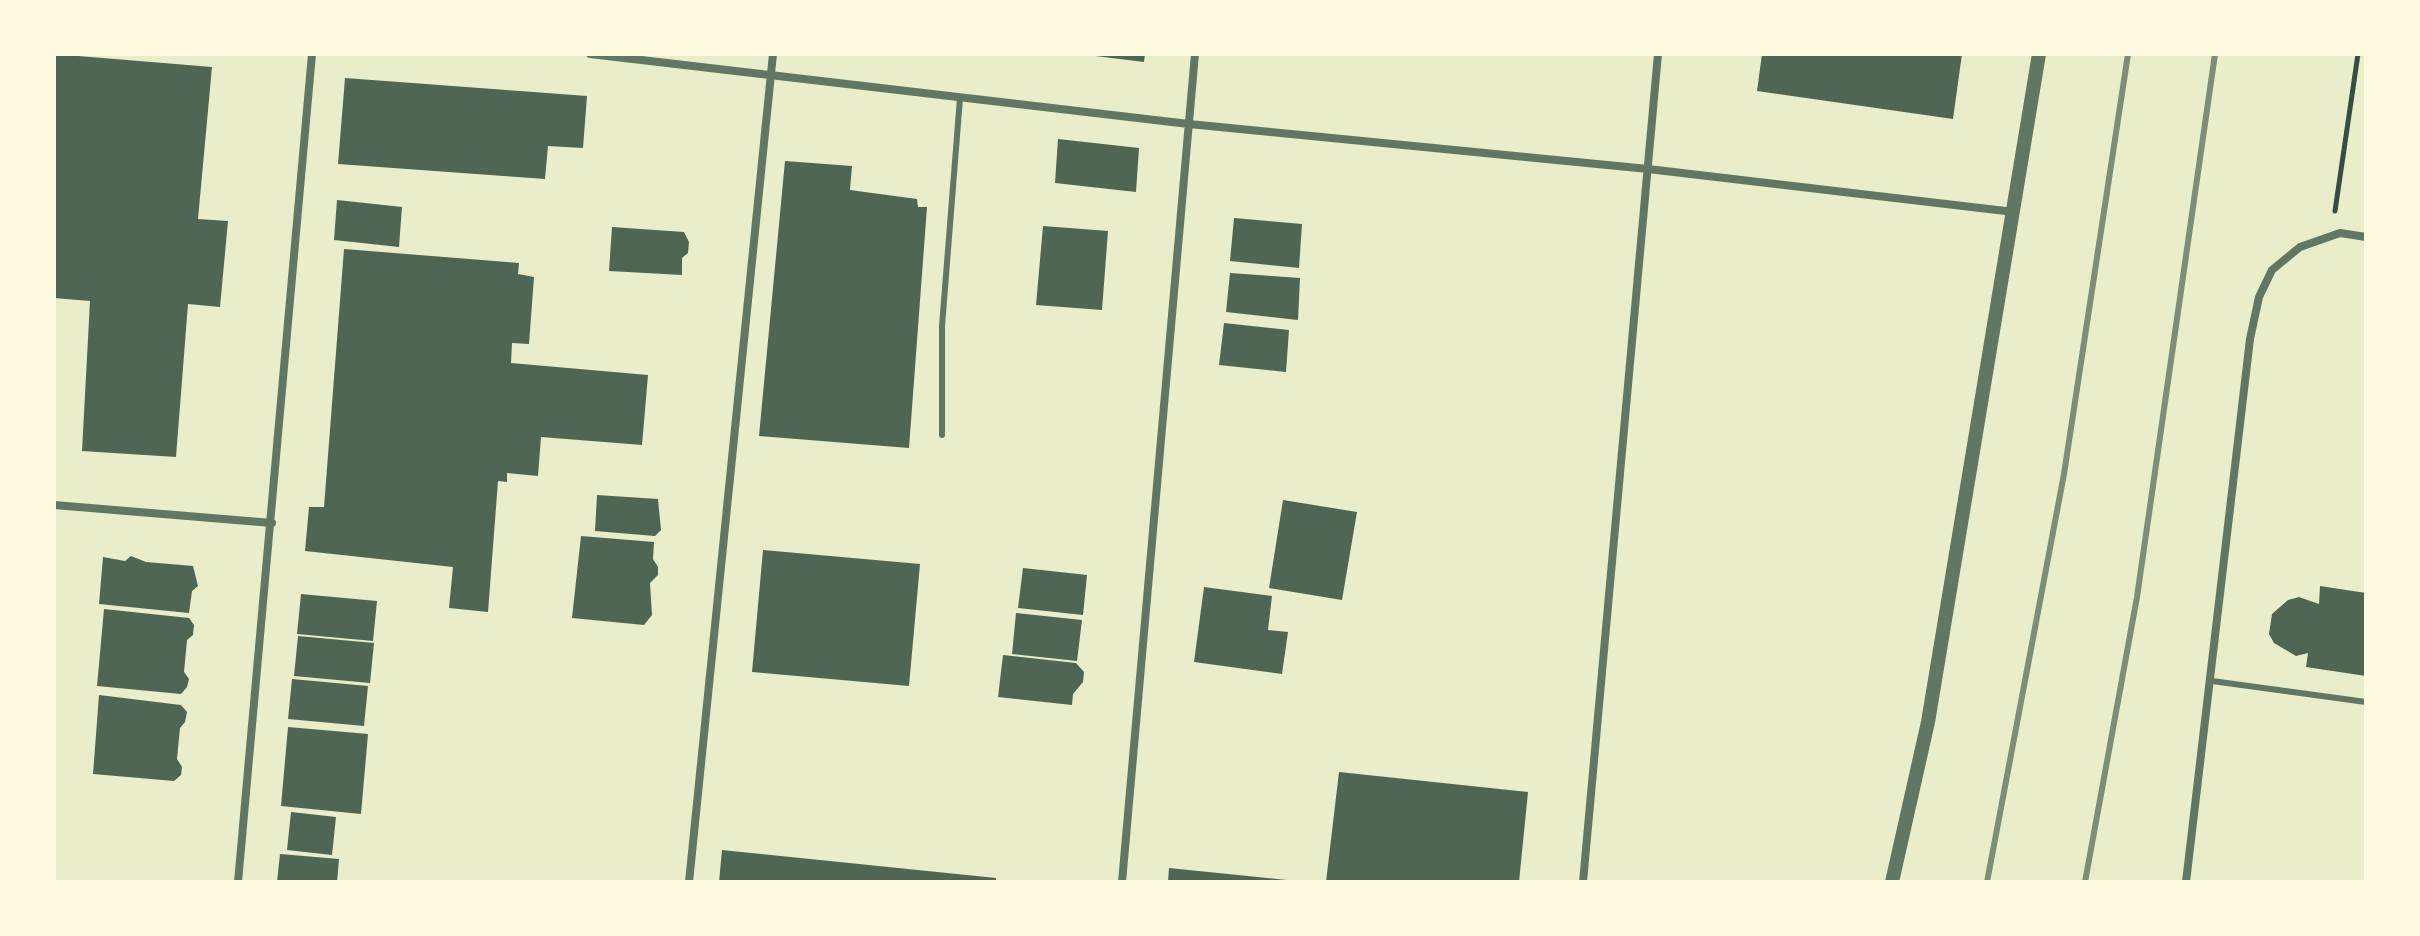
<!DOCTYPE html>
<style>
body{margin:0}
#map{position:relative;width:2420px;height:936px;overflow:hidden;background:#e9edc9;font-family:Ubuntu,sans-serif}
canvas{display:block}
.frame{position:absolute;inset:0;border:56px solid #fefae0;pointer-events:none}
</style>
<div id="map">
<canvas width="2420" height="936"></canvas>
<div class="frame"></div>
</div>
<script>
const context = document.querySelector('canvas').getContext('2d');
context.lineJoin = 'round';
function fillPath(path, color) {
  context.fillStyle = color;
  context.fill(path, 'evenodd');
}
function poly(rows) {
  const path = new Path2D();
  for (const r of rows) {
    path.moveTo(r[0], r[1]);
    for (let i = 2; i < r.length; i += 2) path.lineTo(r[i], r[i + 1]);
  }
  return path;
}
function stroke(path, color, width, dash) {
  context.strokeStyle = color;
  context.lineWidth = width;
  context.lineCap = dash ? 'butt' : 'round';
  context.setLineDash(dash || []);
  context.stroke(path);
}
fillPath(poly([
 [54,54,212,67,198,219,228,221,220,307,188,304,176,457,82,451,90,301,54,298],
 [1079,54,1145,54,1144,62],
 [1762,54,1962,54,1953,119,1757,91],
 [345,78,587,96,583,148,548,146,545,179,338,164],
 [1058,139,1139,148,1136,192,1055,183],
 [785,161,852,166,850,190,917,199,918,207,927,207,909,448,759,436],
 [337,200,402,207,399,247,334,240],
 [1234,218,1302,224,1299,268,1230,261],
 [1043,226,1108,231,1102,310,1036,305],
 [612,227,684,232,689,242,688,253,682,258,682,275,609,271],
 [344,249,519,263,518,274,534,277,529,344,512,343,511,363,648,375,642,445,541,437,538,476,507,473,507,482,498,481,488,612,449,608,453,567,305,551,309,507,324,507],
 [1230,273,1300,278,1298,320,1226,312],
 [1224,323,1289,330,1286,372,1219,365],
 [597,495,658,499,661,530,655,536,595,531],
 [1283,500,1357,512,1342,600,1269,588],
 [581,536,654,542,653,559,658,567,658,575,650,583,652,615,644,625,572,618],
 [763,550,920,564,909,686,752,672],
 [131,556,146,562,193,566,198,586,192,591,189,613,99,604,103,557,125,561],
 [1023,568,1087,575,1083,615,1018,608],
 [2320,586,2366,593,2366,676,2306,667,2308,653,2296,656,2274,643,2269,634,2272,614,2288,600,2299,597,2319,604],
 [1204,587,1272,596,1268,630,1288,632,1282,674,1194,662],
 [301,594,377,601,373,641,297,634],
 [104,609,189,618,194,625,193,635,187,640,184,672,189,679,187,687,181,694,97,686],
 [1016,613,1082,620,1077,661,1012,654],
 [298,636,374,643,370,683,294,676],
 [1003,655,1076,663,1084,672,1083,682,1073,694,1072,705,998,697],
 [292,679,368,686,364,726,288,719],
 [99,695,181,705,187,712,185,722,180,728,177,759,182,767,181,775,174,781,93,774],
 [288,727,368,734,361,814,281,806],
 [1339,772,1528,792,1519,882,1326,882],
 [291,812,336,817,332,855,287,850],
 [722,850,996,878,996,882,719,882],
 [280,854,339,859,337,882,277,882],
 [1169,868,1287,880,1287,882,1168,882]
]), '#4f6655');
stroke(poly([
 [2335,211,2358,54]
]), '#344e41', 5);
stroke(poly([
 [942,435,942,326,960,98],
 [2212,681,2366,702]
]), '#617663', 6);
stroke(poly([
 [590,54,1189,124,1648,169,2014,212],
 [54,505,272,523],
 [238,882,312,54],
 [689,882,773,54],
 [1122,882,1195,54],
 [1583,882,1658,54],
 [2186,882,2250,339,2259,297,2272,270,2300,247,2340,233,2366,237]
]), '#617663', 8);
stroke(poly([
 [1892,882,1928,722,2039,54]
]), '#617663', 14);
stroke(poly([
 [1987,882,2064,474,2128,54],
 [2085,882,2137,597,2215,54]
]), '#7c8e77', 6);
</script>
